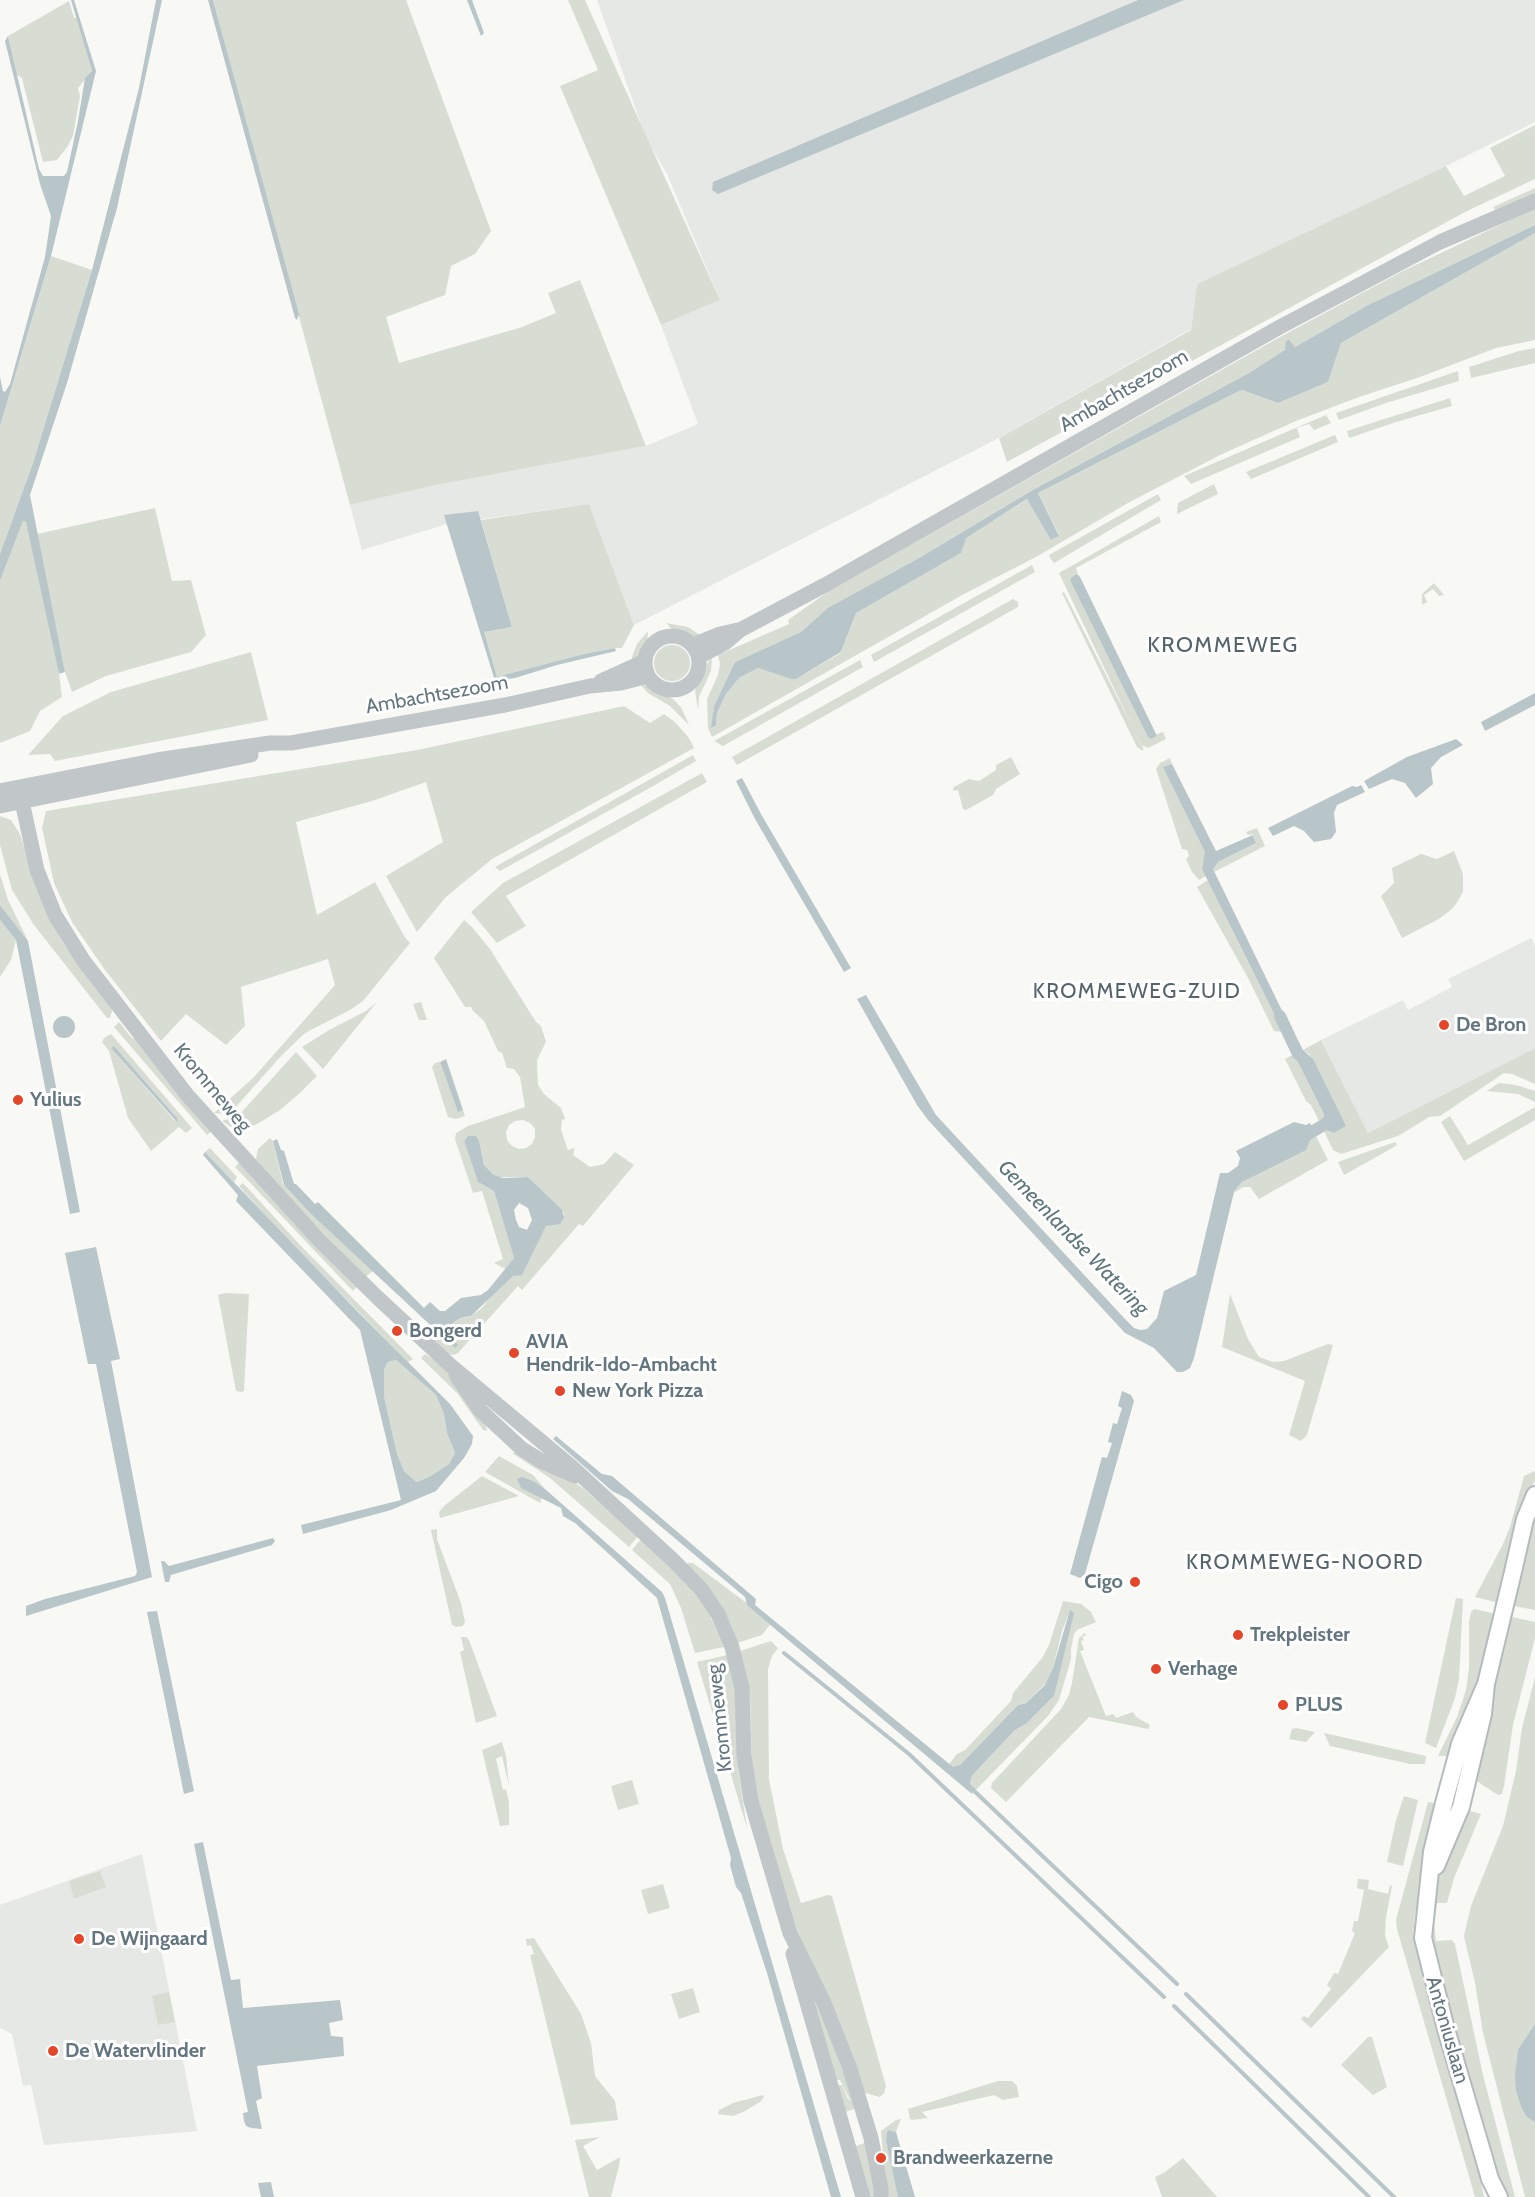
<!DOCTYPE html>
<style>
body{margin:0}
canvas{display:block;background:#f8f8f5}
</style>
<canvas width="1535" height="2197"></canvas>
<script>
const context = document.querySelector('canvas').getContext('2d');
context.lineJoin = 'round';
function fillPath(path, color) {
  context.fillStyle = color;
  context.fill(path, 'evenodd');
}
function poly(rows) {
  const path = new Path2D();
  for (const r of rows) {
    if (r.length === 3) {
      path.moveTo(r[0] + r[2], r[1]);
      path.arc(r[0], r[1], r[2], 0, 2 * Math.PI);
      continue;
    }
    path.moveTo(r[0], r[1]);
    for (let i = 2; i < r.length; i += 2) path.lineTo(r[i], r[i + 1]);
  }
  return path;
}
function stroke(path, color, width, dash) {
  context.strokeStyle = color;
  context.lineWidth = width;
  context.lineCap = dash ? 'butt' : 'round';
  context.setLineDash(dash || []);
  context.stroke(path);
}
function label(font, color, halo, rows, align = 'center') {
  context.font = font + ' Cabin,sans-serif';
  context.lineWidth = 6;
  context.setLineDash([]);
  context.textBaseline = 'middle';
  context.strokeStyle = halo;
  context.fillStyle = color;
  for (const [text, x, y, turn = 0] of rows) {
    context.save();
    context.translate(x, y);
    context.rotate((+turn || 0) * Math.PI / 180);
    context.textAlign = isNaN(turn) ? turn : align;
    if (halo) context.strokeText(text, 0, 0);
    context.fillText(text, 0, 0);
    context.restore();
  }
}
fillPath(poly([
 [597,0,1535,0,1535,122,1446,166,1197,284,1191,329,993,441,634,625,589,504,447,524,362,550,350,505,436,485,646,446,698,424,661,325,720,300,667,174,646,138],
 [1531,938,1535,946,1535,1048,1368,1133,1321,1040,1403,1000,1408,1010,1452,987,1448,979],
 [142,1854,197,2131,44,2145,31,2085,23,2086,12,2034,0,2028,0,1905]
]), '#e6e8e6');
fillPath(poly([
 [213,0,406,0,491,231,475,254,451,266,445,295,386,317,399,363,522,327,556,313,548,293,580,280,646,446,436,485,350,505],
 [568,0,585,0,720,300,661,325,560,86,598,70],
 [69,1,74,18,77,18,92,71,78,88,80,96,73,136,68,146,57,160,43,162,22,78,17,75,8,36],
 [1535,125,1535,179,1465,212,1007,462,999,438,1191,330,1197,284,1446,166,1464,196,1505,176,1490,148],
 [1535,188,1535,194,1496,211,1493,207],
 [1535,208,1535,225,1368,305,1295,347,1287,343,1286,350,1249,373,1031,491,919,558,829,608,801,632,735,662,714,706,712,728,716,726,717,713,726,694,739,678,758,668,796,679,841,653,856,613,961,553,965,538,1028,499,1052,540,1059,535,1038,493,1239,391,1242,390,1278,403,1328,382,1341,343,1535,233,1535,340,1496,348,1420,377,1359,397,1296,421,1220,455,1128,503,1036,557,964,594,712,737,708,728,707,699,718,675,720,664,718,655,789,624,788,620,829,591,1280,337,1401,272],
 [51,256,92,270,33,463,0,554,0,426],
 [1535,348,1535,363,1471,378,1469,367,1519,351],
 [1458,371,1459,381,1386,403,1339,420,1336,413],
 [1450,398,1452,406,1396,422,1349,438,1347,431],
 [1326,415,1331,423,1314,430,1309,424,1297,428,1300,437,1191,484,1184,476],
 [1335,435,1338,442,1251,479,1246,472],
 [1214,484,1218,494,1177,514,1178,503],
 [1158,494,1161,500,1054,563,1050,558,1049,555],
 [589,504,634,625,622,648,615,648,584,654,497,678,484,632,512,627,481,520],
 [155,508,172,581,191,580,206,635,191,652,106,676,72,692,65,672,37,534],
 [1159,516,1161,522,1076,568,1078,574,1072,577,1071,580,1148,737,1157,736,1157,734,1163,732,1166,739,1148,748,1141,745,1059,573],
 [23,521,26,522,31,536,59,674,62,697,40,711,30,731,0,743,0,581],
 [1032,565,1035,572,874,662,871,655],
 [1434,583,1444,595,1439,596,1433,589,1424,595,1427,602,1422,605,1422,594],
 [1064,592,1143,748,1143,751,1137,747,1062,593],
 [1013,599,1018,602,1018,607,737,765,732,757],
 [666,623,688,627,703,637,695,637,674,631],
 [648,631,647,644,642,654,633,663,632,657,637,644],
 [672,663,18],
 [251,652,268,720,55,761,50,754,28,755,63,716,111,692],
 [712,657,711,671,699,697,698,710,695,690,706,665],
 [860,660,863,667,723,746,714,741],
 [640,684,648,686,673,699,681,707,689,725,670,706,648,693],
 [624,706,650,723,664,714,675,722,689,738,694,748,492,859,446,897,417,932,386,876,443,842,426,782,372,801,296,822,317,915,375,882,404,936,410,943,363,1001,350,1010,305,1033,281,1056,234,1109,225,1114,214,1113,254,1077,335,985,328,959,241,987,245,1026,226,1045,186,1014,161,1041,105,970,72,922,54,883,42,828,46,811,417,750],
 [693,755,696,761,655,785,500,871,495,867],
 [1011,757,1020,774,996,789,993,795,966,810,963,809,958,790,953,791,954,787,969,779,979,781,996,770,996,765],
 [1170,758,1172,764,1164,767,1206,852,1202,869,1206,876,1199,880,1192,872,1186,859,1189,856,1187,850,1182,849,1156,769,1160,763],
 [702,773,707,782,506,896,526,926,497,943,471,912,503,883],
 [0,816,11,820,20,834,46,912,63,943,111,1007,112,1011,110,1018,107,1018,34,925,12,890,0,845],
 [1257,828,1265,846,1214,872,1213,868,1218,862,1256,843,1253,834,1248,835,1246,832],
 [1454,851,1463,874,1463,892,1458,901,1452,909,1439,919,1402,938,1381,896,1394,883,1392,868,1421,854,1437,859],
 [0,874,8,900,28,941,0,905],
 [1208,880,1234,934,1283,1032,1274,1031,1248,978,1197,887],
 [0,920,16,940,11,960,0,977],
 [464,920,472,927,490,949,536,1022,541,1026,546,1042,537,1060,538,1085,544,1094,561,1108,565,1119,562,1120,561,1130,568,1150,575,1148,573,1155,590,1167,604,1164,615,1152,634,1165,583,1226,579,1224,522,1290,518,1286,458,1353,454,1355,448,1354,431,1340,438,1334,455,1348,457,1345,448,1334,453,1323,460,1318,469,1317,482,1308,492,1295,513,1276,522,1274,546,1226,562,1222,564,1213,528,1177,496,1177,484,1165,479,1139,476,1136,468,1136,464,1141,478,1182,494,1191,514,1258,506,1269,494,1263,503,1259,482,1191,473,1193,455,1139,456,1133,468,1126,525,1107,520,1077,514,1069,507,1068,502,1053,498,1051,484,1021,473,1011,471,1007,465,1007,434,958],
 [523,1120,530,1123,535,1129,535,1137,532,1144,526,1148,519,1149,512,1146,507,1140,506,1132,509,1125,515,1121],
 [377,1002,323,1069,302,1047,331,1029,366,1011],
 [421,1002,427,1020,419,1020,413,1004],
 [119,1022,131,1037,141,1043,213,1130,207,1135,114,1027],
 [111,1034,192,1128,186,1133,179,1127,151,1151,128,1118,109,1051,102,1042,104,1038],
 [114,1046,177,1118,175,1121,111,1048],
 [1321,1040,1368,1133,1535,1048,1535,1084,1512,1074,1504,1073,1440,1116,1429,1117,1398,1136,1341,1154,1333,1150,1323,1129,1334,1133,1345,1126,1309,1054,1303,1050],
 [296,1052,317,1076,301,1092,280,1110,259,1123,244,1130,237,1131,222,1121,238,1116],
 [1294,1054,1324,1116,1323,1119,1319,1121,1311,1105,1306,1101,1285,1059],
 [440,1062,458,1111,463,1110,465,1116,456,1119,448,1117,432,1067,435,1063],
 [1499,1083,1516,1085,1535,1091,1535,1102,1518,1094,1487,1091],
 [1535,1107,1535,1120,1464,1161,1441,1122,1450,1116,1468,1145],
 [1314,1132,1328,1160,1259,1199,1250,1187,1243,1187,1234,1193,1242,1182,1308,1146],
 [270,1138,273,1141,283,1184,311,1214,373,1271,365,1277,257,1164,256,1158,258,1149],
 [1395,1142,1397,1145,1394,1147,1344,1175,1338,1162],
 [210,1148,237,1177,234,1182,205,1152],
 [240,1162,358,1285,353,1291,235,1167],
 [243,1183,301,1246,413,1359,408,1362,282,1234,239,1186],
 [225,1293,249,1294,244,1391,241,1392,236,1391,218,1295],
 [1230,1294,1248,1339,1259,1357,1273,1362,1284,1361,1328,1344,1333,1345,1307,1435,1301,1441,1289,1435,1305,1381,1222,1347],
 [425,1354,443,1366,457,1383,485,1422,487,1431,483,1430,457,1393,421,1358],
 [396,1360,436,1395,444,1414,447,1433,455,1453,449,1464,429,1477,415,1482,404,1471,397,1454,384,1396,384,1369,388,1362],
 [517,1452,565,1476,584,1489,638,1536,629,1547,550,1478,512,1453],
 [499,1456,533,1475,545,1489,535,1482,542,1498,540,1503,485,1472],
 [1535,1471,1535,1481,1531,1488,1499,1603,1475,1597,1503,1544,1510,1527,1524,1476],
 [482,1476,519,1496,440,1518,439,1512,444,1506],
 [1535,1516,1535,1610,1514,1606],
 [437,1529,437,1539,461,1603,465,1622,463,1626,456,1627,452,1625,431,1530],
 [641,1539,667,1562,696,1594,707,1609,724,1647,695,1653,681,1608,670,1584,632,1550],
 [688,1563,693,1563,772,1622,762,1635,737,1643,687,1564],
 [1456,1598,1463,1599,1459,1679,1455,1698,1436,1748,1425,1743],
 [1063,1601,1081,1604,1091,1612,1096,1622,1077,1630,1074,1634,1071,1649,1071,1659,1059,1700,1048,1716,972,1794,970,1784,972,1776,980,1767,1015,1730,1027,1723,1054,1696,1070,1611,1062,1631,1053,1668,1046,1683,1027,1702,1018,1705,960,1765,953,1768,949,1764,957,1754,965,1750,1011,1701,1013,1693,1042,1658,1049,1645],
 [1474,1609,1496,1614,1484,1674,1450,1756,1438,1756,1457,1717,1466,1690,1469,1668,1469,1622,1471,1612],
 [1512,1617,1535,1622,1535,1638,1513,1725,1504,1786,1502,1794,1498,1795,1472,1778],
 [1085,1633,1086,1635,1082,1637,1084,1640,1081,1641,1084,1650,1080,1651,1106,1716,1113,1714,1116,1718,1133,1712,1136,1717,1150,1725,1148,1729,1089,1717,1006,1802,991,1788,992,1783,1061,1709,1069,1695,1072,1683,1079,1638],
 [461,1637,466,1637,469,1640,497,1716,476,1723,460,1652,464,1650],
 [771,1641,778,1648,772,1656,768,1669,769,1779,783,1849,801,1903,828,1895,832,1896,886,2086,884,2093,880,2097,861,2092,797,1929,760,1811,752,1772,750,1698,740,1651],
 [727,1655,735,1686,738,1768,747,1828,697,1662],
 [1535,1677,1535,2197,1525,2197,1483,2033,1475,1983,1464,1936,1471,1906,1503,1826,1516,1771,1522,1728],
 [1296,1728,1315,1732,1306,1742,1289,1739,1292,1729],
 [1324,1733,1426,1756,1425,1764,1410,1764,1330,1746],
 [502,1742,506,1756,509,1786,502,1756,496,1759,503,1790,506,1789,509,1802,509,1825,500,1826,482,1750],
 [632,1780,639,1804,618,1810,611,1786],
 [1404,1796,1418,1800,1403,1866,1387,1862,1396,1820],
 [1428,1802,1440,1804,1415,1914,1413,1938,1475,2152,1484,2197,1475,2197,1397,1929,1396,1920],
 [1466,1810,1481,1814,1454,1878,1447,1903,1437,1903,1434,1923,1436,1941,1452,1940,1455,1944,1483,2075,1515,2197,1504,2197,1430,1942,1434,1892,1445,1859],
 [100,1871,106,1887,74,1899,69,1881],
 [1358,1879,1369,1880,1368,1889,1388,1894,1390,1885,1392,1886,1386,1917,1385,1936,1389,1947,1311,2028,1301,2019,1304,2016,1308,2018,1331,1989,1327,1985,1334,1973,1338,1974,1355,1933,1352,1931,1354,1921,1358,1921,1364,1890,1357,1888],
 [663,1884,670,1908,648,1914,641,1890],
 [534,1938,581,2014,591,2043,595,2076,615,2101,618,2120,571,2125,530,1955,534,1954,531,1945,527,1946,526,1939],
 [805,1973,829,2029,852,2100,849,2098,840,2080,833,2080],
 [693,1988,700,2012,679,2019,671,1994],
 [169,1992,175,2022,158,2025,152,1996],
 [1368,2037,1372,2037,1387,2087,1373,2095,1341,2065],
 [998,2081,1012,2081,1017,2086,1019,2097,1003,2100,994,2095,922,2112,928,2118,912,2120,910,2119,908,2109],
 [839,2085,842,2085,848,2099,854,2101,856,2108,843,2113,834,2087],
 [763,2095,764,2097,760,2102,745,2111,733,2116,718,2114,719,2110,733,2103],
 [901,2119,896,2132,890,2130,898,2197,887,2197,881,2131,896,2120],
 [600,2137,583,2146,597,2170,620,2157,619,2166,611,2197,589,2197,575,2140],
 [867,2142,878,2197,868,2197,853,2147],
 [1183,2158,1217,2197,1162,2197,1155,2177,1165,2172]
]), '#d8ddd4');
fillPath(poly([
 [71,0,74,0,96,71,51,256,0,426,0,377,3,391,5,392,10,384,45,257,51,216,40,184,5,41,8,36,39,169,43,176,64,176,67,172,78,121,85,78,92,71],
 [156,0,162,0,117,208,67,383,30,495,65,672,59,674,26,522,23,521,0,581,0,554,33,463,92,270,139,88],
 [208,0,213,0,299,314,297,320,295,318],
 [467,0,472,0,484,33,481,36],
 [1138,0,1184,0,718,194,712,190,713,182],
 [1535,225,1535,233,1341,343,1328,382,1278,403,1242,390,1239,391,1038,493,1059,536,1051,540,1027,499,966,538,961,553,856,613,841,652,796,679,792,679,758,668,739,678,726,694,717,713,716,726,711,728,714,706,735,662,801,632,828,608,919,558,1031,491,1249,373,1285,350,1286,341,1289,340,1295,347,1368,305],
 [478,511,512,627,484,632,497,677,584,654,615,648,616,651,557,665,515,678,495,681,444,515],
 [1077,574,1080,577,1157,736,1151,739,1148,737,1070,580,1072,577],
 [1535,693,1535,705,1485,731,1481,722],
 [1456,739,1463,745,1441,757,1431,768,1433,784,1416,798,1405,783,1392,779,1369,789,1364,781,1407,757],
 [1172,764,1216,851,1253,835,1256,843,1218,862,1213,869,1290,1027,1290,1029,1283,1032,1202,869,1205,852,1163,767],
 [742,778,761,814,851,968,844,972,755,819,736,781],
 [1361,785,1365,792,1337,805,1334,813,1336,832,1331,839,1314,842,1304,831,1294,826,1273,836,1268,828,1352,786,1357,787],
 [0,905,28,941,80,1212,70,1214,16,940,0,920],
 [866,995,936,1115,1125,1319,1134,1328,1140,1330,1147,1329,1157,1318,1164,1291,1196,1275,1220,1173,1228,1173,1238,1166,1240,1158,1236,1151,1294,1122,1306,1125,1310,1123,1314,1132,1306,1150,1242,1182,1234,1192,1194,1358,1190,1368,1183,1372,1177,1372,1154,1348,1125,1333,928,1120,917,1105,857,999],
 [64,1027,11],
 [1296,1038,1303,1050,1313,1059,1346,1126,1334,1133,1323,1129,1319,1121,1323,1119,1324,1115,1288,1042],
 [114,1046,177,1118,177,1122,111,1048],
 [446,1059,463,1110,458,1112,440,1062],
 [468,1136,476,1136,479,1140,484,1165,494,1175,503,1178,528,1177,562,1210,564,1218,560,1224,546,1226,522,1275,513,1276,471,1316,460,1318,453,1323,448,1334,458,1345,455,1348,311,1214,284,1185,273,1141,277,1139,281,1150,284,1151,294,1184,296,1184,315,1204,318,1202,424,1308,430,1302,440,1311,445,1311,461,1298,481,1295,488,1290,514,1258,494,1191,478,1182,464,1141],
 [519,1203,528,1208,532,1220,527,1230,519,1227,516,1220,514,1210],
 [205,1152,356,1310,450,1404,473,1436,472,1444,464,1458,436,1491,391,1510,303,1534,301,1525,401,1500,360,1330,236,1201,238,1195,203,1155],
 [396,1360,436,1395,444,1414,447,1433,455,1453,449,1464,429,1477,416,1482,404,1471,397,1454,384,1396,384,1369,388,1362],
 [96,1247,120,1359,111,1361,152,1577,26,1616,26,1606,45,1599,135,1576,137,1572,96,1364,88,1364,65,1253],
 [1122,1391,1131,1395,1134,1401,1085,1574,1080,1578,1070,1574,1102,1457,1107,1458,1112,1443,1108,1442,1113,1423,1117,1424,1122,1408,1118,1406],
 [556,1436,602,1474,612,1476,756,1599,755,1605,953,1767,960,1765,1018,1705,1026,1703,1045,1685,1053,1668,1070,1610,1074,1613,1054,1696,1027,1723,1015,1730,980,1767,972,1776,970,1783,972,1794,774,1628,747,1605,745,1597,628,1499,612,1491,553,1439],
 [522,1477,535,1482,545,1489,662,1592,665,1598,841,2197,831,2197,767,1973,741,1893,736,1887,730,1865,731,1858,657,1598,575,1523,563,1516,561,1508,521,1488,517,1479],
 [273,1538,275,1541,272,1545,171,1575,169,1582,165,1582,161,1561,164,1561,169,1566],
 [157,1611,194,1791,184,1794,147,1612],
 [203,1842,231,1980,240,1979,243,2008,340,2000,343,2020,329,2023,331,2036,343,2037,344,2056,257,2066,262,2098,256,2101,262,2129,251,2128,246,2126,244,2121,243,2113,248,2112,194,1844],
 [1535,2024,1535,2122,1526,2116,1521,2106,1516,2091,1515,2075,1518,2050],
 [889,2130,896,2132,915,2197,898,2197,886,2140,887,2132],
 [271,2182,274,2197,261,2197,258,2183]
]), '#b8c6c9');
stroke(poly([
 [784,1653,909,1754,1164,1997],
 [969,1786,1177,1984],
 [1186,1994,1394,2197],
 [1174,2006,1369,2197]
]), '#b8c6c9', 4);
stroke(poly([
 [1280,1016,1298,1054],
 [1300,1139,1332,1120,1331,1118]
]), '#b8c6c9', 12);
const secondary = poly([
 [1486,1684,1460,1744,1444,1803,1432,1852,1423,1938,1446,2029,1484,2158,1490,2179,1499,2197],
 [1436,1866,1461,1807,1483,1714,1486,1684,1513,1572,1525,1519,1535,1495]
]);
stroke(secondary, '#b4babe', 20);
stroke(poly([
 [672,663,27],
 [693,645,720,634,738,630],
 [699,657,725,643,740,630,825,585,1278,328,1440,242,1535,201],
 [601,681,645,661],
 [19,788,37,870,55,915,83,960,188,1096,320,1241,378,1298,450,1365,572,1467,674,1561,702,1590,718,1614,732,1647,742,1688,744,1756,751,1801,790,1933,824,2003,849,2066,871,2138,881,2188,881,2197],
 [0,791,157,760,270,743,291,743,505,705,590,686,621,683,648,676],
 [0,806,251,755],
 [456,1375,480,1410,522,1449,543,1462,575,1476],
 [793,1954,863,2197]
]), '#c1c6c9', 15);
stroke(secondary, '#fff', 16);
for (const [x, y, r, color] of [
 [1444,1025,6,"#e44629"],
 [18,1100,6,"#e44629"],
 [397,1331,6,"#e44629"],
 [514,1353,6,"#e44629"],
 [560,1391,6,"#e44629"],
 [1135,1582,6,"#e44629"],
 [1238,1635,6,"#e44629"],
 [1156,1669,6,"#e44629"],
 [1283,1705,6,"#e44629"],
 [79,1939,6,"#e44629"],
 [53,2051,6,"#e44629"],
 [881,2158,6,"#e44629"]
]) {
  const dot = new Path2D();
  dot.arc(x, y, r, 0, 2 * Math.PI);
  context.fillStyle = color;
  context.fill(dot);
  stroke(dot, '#fff', 2);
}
label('20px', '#637680', '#fff', [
 ["Ambachtsezoom",1124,391,-30],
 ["Ambachtsezoom",437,695,-10],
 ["Krommeweg",212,1088,50],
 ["Krommeweg",720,1718,-96],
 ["Antoniuslaan",1447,2030,74]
]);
label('bold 20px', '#637680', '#fff', [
 ["De Bron",1456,1025],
 ["Yulius",30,1100],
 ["Bongerd",409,1331],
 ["AVIA",526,1342],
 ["Hendrik-Ido-Ambacht",526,1365],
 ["New York Pizza",572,1391],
 ["Cigo",1123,1582,"right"],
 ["Trekpleister",1250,1635],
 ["Verhage",1168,1669],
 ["PLUS",1295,1705],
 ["De Wijngaard",91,1939],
 ["De Watervlinder",65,2051],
 ["Brandweerkazerne",893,2158]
], 'left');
context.letterSpacing = '1.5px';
label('21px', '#55636b', '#fff', [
 ["KROMMEWEG-ZUID",1137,992],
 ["KROMMEWEG-NOORD",1305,1563]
]);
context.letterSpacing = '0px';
label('italic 21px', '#5e767b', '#fff', [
 ["Gemeenlandse Watering",1073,1238,46]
]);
context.letterSpacing = '1.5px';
label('22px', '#55636b', '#fff', [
 ["KROMMEWEG",1223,646]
]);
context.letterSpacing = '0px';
</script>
